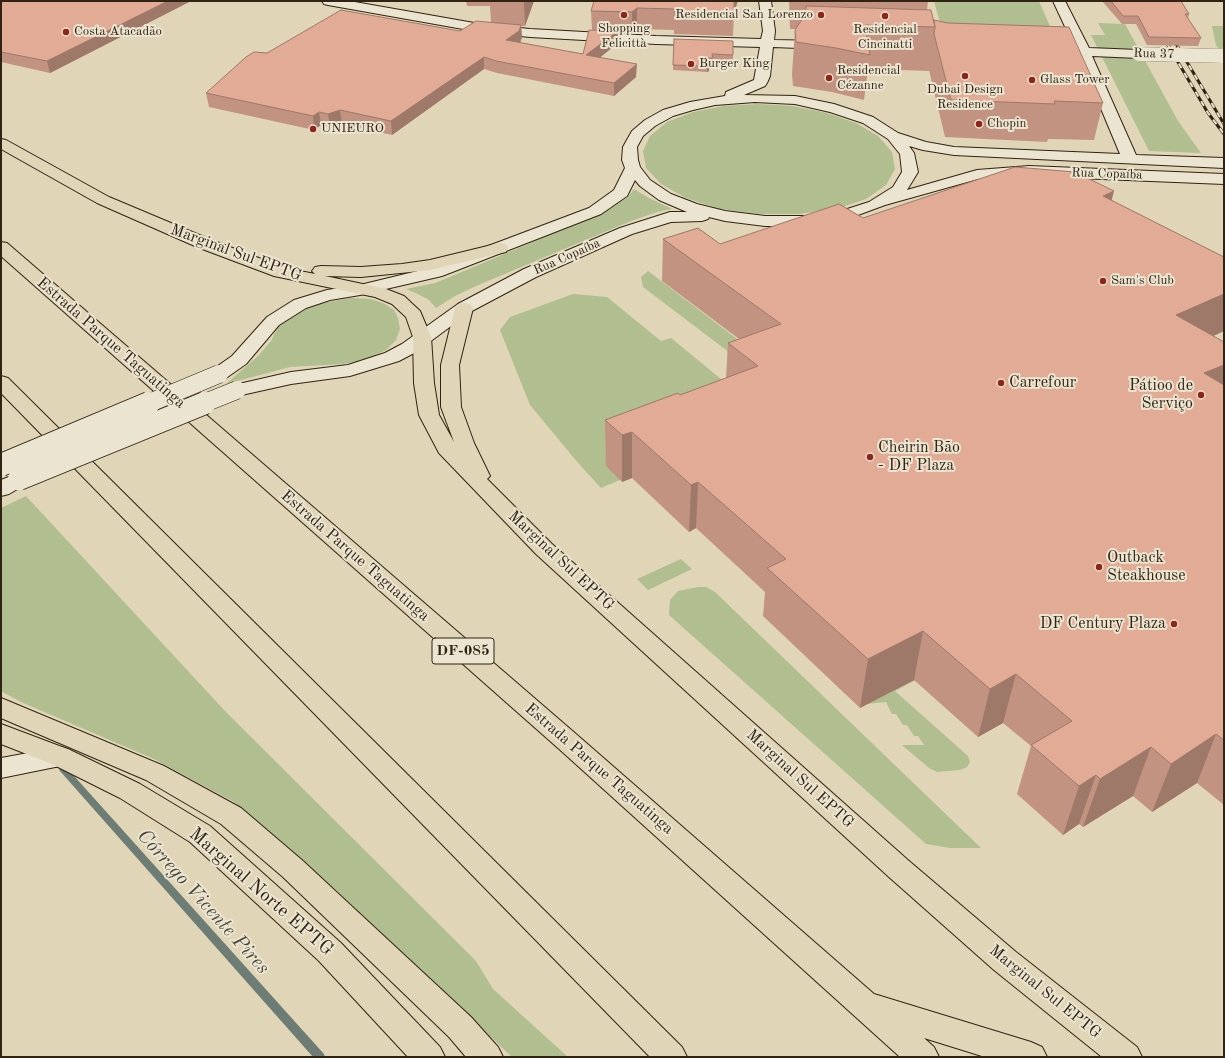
<!DOCTYPE html>
<meta charset="utf-8">
<style>
body{margin:0}
#map{position:relative;width:1225px;height:1058px;overflow:hidden;background:#e0d6b7;font-family:"Old Standard TT",serif}
canvas{display:block}
.frame{position:absolute;inset:0;border:2px solid #302313;pointer-events:none}
</style>
<div id="map">
<canvas width="1225" height="1058"></canvas>
<div class="frame"></div>
</div>
<script>
const context = document.querySelector('canvas').getContext('2d');
context.lineJoin = 'round';
function fillPath(path, color) {
  context.fillStyle = color;
  context.fill(path, 'evenodd');
}
function poly(rows) {
  const path = new Path2D();
  for (const r of rows) {
    path.moveTo(r[0], r[1]);
    for (let i = 2; i < r.length; i += 2) path.lineTo(r[i], r[i + 1]);
  }
  return path;
}
function stroke(path, color, width, dash) {
  context.strokeStyle = color;
  context.lineWidth = width;
  context.lineCap = dash ? 'butt' : 'round';
  context.setLineDash(dash || []);
  context.stroke(path);
}
function label(font, color, halo, rows, align = 'center') {
  context.font = font + ' "Old Standard TT",serif';
  context.lineWidth = 4;
  context.setLineDash([]);
  context.textBaseline = 'middle';
  context.strokeStyle = halo;
  context.fillStyle = color;
  for (const [text, x, y, turn = 0] of rows) {
    context.save();
    context.translate(x, y);
    context.rotate((+turn || 0) * Math.PI / 180);
    context.textAlign = isNaN(turn) ? turn : align;
    if (halo) context.strokeText(text, 0, 0);
    context.fillText(text, 0, 0);
    context.restore();
  }
}
fillPath(poly([
 [934,1,1039,1,1059,47,946,44],
 [1098,23,1125,24,1178,121,1201,153,1149,151,1091,35,1105,35],
 [1212,26,1224,26,1224,57,1216,45],
 [758,104,793,106,827,113,856,123,878,136,892,152,895,169,886,185,866,199,836,209,799,214,759,214,720,209,686,198,661,184,646,168,643,151,650,136,667,122,693,112,724,106],
 [634,189,649,198,672,209,657,212,631,221,476,286,455,296,436,308,429,300,418,294,406,289,435,283,457,274,608,210,628,197],
 [648,271,779,371,763,378,643,287,641,277],
 [573,294,607,297,661,341,671,338,732,388,778,413,601,488,579,464,530,405,500,330,510,317],
 [350,298,371,299,385,304,394,310,398,318,400,329,396,340,386,350,364,361,342,364,290,367,226,384,259,355,271,341,278,327,287,318,311,305],
 [26,496,225,711,476,961,493,989,568,1057,512,1057,334,888,234,802,154,759,21,702,1,691,1,508],
 [681,559,692,569,648,590,637,579],
 [698,587,706,587,715,592,981,848,950,848,926,844,669,615,670,600,678,591],
 [872,638,916,680,895,691,968,756,970,762,967,767,960,770,937,772,929,768,902,745,924,745,918,736,914,736,907,725,903,725,896,714,892,714,886,702,866,704]
]), '#b0be90');
fillPath(poly([
 [63,766,66,767,324,1054,325,1057,313,1057,60,771,59,769,60,767,63,766]
]), '#6d7c74');
const secondary = poly([
 [322,1,349,1,480,24,530,29,656,36,761,39,763,31,759,1,771,1,775,31,774,40,824,41,829,42,830,45,829,48,824,49,773,47,770,76,767,83,765,86,744,95,795,96,834,104,873,117,898,133,926,142,954,147,1120,154,1079,56,1050,55,1045,54,1043,51,1045,48,1050,47,1075,48,1053,1,1065,1,1089,48,1139,50,1144,51,1146,54,1144,57,1139,58,1092,56,1136,155,1224,158,1224,168,954,155,923,150,909,146,914,153,918,172,907,190,977,170,1029,166,1224,174,1224,184,1029,176,1001,177,978,179,885,205,850,218,806,226,765,226,725,221,709,217,708,219,702,221,671,222,632,234,536,277,470,312,416,352,399,361,350,376,291,384,237,396,230,394,227,390,230,386,291,372,348,365,385,353,402,344,458,304,524,269,620,228,670,212,687,212,659,200,640,186,635,180,627,196,601,214,442,276,360,295,330,300,306,308,279,325,246,364,226,378,219,380,212,378,209,374,212,370,232,356,267,317,294,300,327,290,360,285,430,268,589,208,614,190,625,168,622,160,623,147,632,131,645,120,663,110,690,102,725,96,726,92,754,80,760,47,656,44,530,37,480,32,328,5,324,4,322,1],
 [755,102,795,104,830,112,863,123,888,139,900,154,902,172,893,187,869,202,841,211,806,216,765,216,725,211,697,204,671,194,650,180,640,167,638,160,637,147,643,136,655,126,673,116,693,110,715,105,755,102],
 [19,473,26,474,30,479,26,484,9,494,1,496,1,480,19,473],
 [61,747,70,750,74,757,70,764,1,778,1,758,61,747]
]);
const primary = poly([
 [1,139,6,140,109,197,209,239,285,268,315,274,312,271,315,267,321,266,361,267,402,264,430,260,500,243,506,244,508,248,506,252,430,270,361,277,325,276,386,289,404,296,420,311,431,337,434,383,439,415,454,442,441,407,441,365,455,308,458,304,464,303,470,304,473,308,459,365,461,407,474,443,490,476,487,479,552,544,909,861,1016,952,1137,1047,1142,1057,1102,1057,994,970,889,877,536,554,439,453,419,415,414,383,413,337,406,317,392,304,375,297,274,276,197,247,97,203,1,149,1,139],
 [1,724,70,750,140,784,210,826,341,943,440,1047,445,1057,408,1057,319,961,190,842,120,798,52,764,1,744,1,724]
]);
const highway = poly([
 [1,242,7,243,576,734,874,994,1031,1042,1042,1047,1047,1057,985,1057,924,1038,934,1047,939,1057,900,1057,558,748,1,256,1,242],
 [1,376,8,378,682,1047,687,1057,650,1057,1,393,1,376],
 [1,698,164,766,241,808,303,861,471,1017,498,1047,503,1057,466,1057,449,1037,283,877,221,824,146,780,1,718,1,698]
]);
stroke(secondary, '#302313', 2);
stroke(primary, '#302313', 2);
stroke(highway, '#302313', 2);
fillPath(secondary, '#ebe4d0');
fillPath(primary, '#e0d6b7');
fillPath(highway, '#e0d6b7');
const rail = poly([
 [1162,35,1208,113,1224,134],
 [1172,37,1224,124]
]);
stroke(rail, '#302313', 3);
stroke(rail, '#ebe4d0', 2, [5.5]);
const secondaryBridgeFar2 = poly([
 [1139,54,1222,56]
]);
const secondaryBridgeFar1 = poly([
 [147,404,219,374],
 [202,404,237,390]
]);
const secondaryBridge = poly([
 [1,465,149,403],
 [19,479,205,403]
]);
stroke(secondaryBridgeFar2, '#302313', 14, []);
stroke(secondaryBridgeFar1, '#302313', 19, []);
stroke(secondaryBridge, '#302313', 24, []);
stroke(secondaryBridgeFar2, '#ebe4d0', 14);
stroke(secondaryBridgeFar1, '#ebe4d0', 18);
stroke(secondaryBridge, '#ebe4d0', 22);
fillPath(poly([
 [1,1,191,1,50,73,1,62],
 [466,1,534,1,525,26,521,26,522,37,520,43,583,54,592,30,591,11,594,1,738,1,734,12,733,36,674,34,674,30,637,29,632,33,618,32,618,43,600,57,636,77,614,96,497,73,484,69,392,135,342,124,330,127,321,125,314,130,209,107,206,93,267,53,460,31,491,22,490,6,467,6],
 [789,1,928,1,927,10,934,20,1103,103,1094,140,1048,139,1047,142,945,137,929,70,929,71,868,69,864,100,832,92,793,86,792,74,795,30,796,29,790,29],
 [1102,1,1181,1,1189,14,1188,19,1201,38,1198,46,1147,45,1136,24,1122,24],
 [674,39,733,55,733,60,712,60,712,64,709,64,709,71,707,72,673,70],
 [1111,200,1224,257,1224,331,1213,336,1224,342,1224,805,1197,783,1152,812,1133,796,1083,827,1079,824,1063,835,1017,794,1031,746,1003,723,978,737,914,680,860,708,763,616,765,592,696,528,689,532,632,478,622,482,606,466,605,420,680,395,726,378,728,343,739,339,662,281,663,239,720,244,863,218]
]), '#c29381');
fillPath(poly([
 [168,1,191,1,50,73,47,61],
 [524,1,534,1,525,26],
 [731,1,738,1,733,15],
 [637,8,637,29,632,33,632,12],
 [521,25,522,37,520,43,506,40],
 [618,31,618,43,587,68,586,55],
 [484,57,484,69,392,135,391,121],
 [637,64,636,77,614,96,614,83],
 [709,65,709,71,707,72,707,66],
 [340,110,342,124,330,127,328,114],
 [319,112,321,125,314,130,313,116],
 [1114,191,1104,232,1103,196],
 [1224,294,1224,331,1163,359,1176,315],
 [1224,365,1224,403,1204,373],
 [632,432,632,478,622,482,622,435],
 [698,482,696,528,689,532,691,485],
 [923,631,914,680,860,708,868,659],
 [1016,674,1003,723,978,737,990,689],
 [1216,734,1197,783,1152,812,1171,764],
 [1151,747,1133,796,1083,827,1100,779],
 [1096,775,1079,824,1063,835,1079,786]
]), '#9e7869');
const building = poly([
 [1,1,168,1,47,61,1,52,1,1],
 [594,1,734,1,734,15,675,13,675,9,637,8,632,12,591,11,594,1],
 [1111,1,1181,1,1189,14,1185,14,1201,38,1149,37,1138,16,1123,16,1111,1],
 [806,6,931,10,935,27,865,25,870,55,836,48,796,42,795,30,806,13,806,6],
 [341,10,460,31,476,21,521,25,519,31,506,40,583,54,589,30,618,31,586,55,637,64,614,83,496,61,484,57,391,121,340,110,328,114,319,112,313,116,206,93,246,57,254,52,267,53,341,10],
 [934,20,948,23,1069,27,1103,103,1054,101,1055,104,951,100,934,34,935,27,934,20],
 [674,39,733,41,733,55,712,54,713,58,709,58,709,65,707,66,673,65,674,39],
 [1015,167,1075,172,1114,191,1103,196,1224,257,1224,294,1176,315,1224,342,1224,365,1204,373,1224,385,1224,740,1216,734,1171,764,1151,747,1100,779,1096,775,1079,786,1031,745,1072,721,1016,674,990,689,923,631,868,659,767,568,786,559,698,482,691,485,632,432,622,435,605,420,678,393,680,395,758,366,728,343,781,324,663,239,698,228,720,244,839,204,863,218,1015,167]
]);
fillPath(building, '#e1ab96');
stroke(building, '#9e7869', 1);
for (const [x, y, r, color] of [
 [624,15,4,"#8f2418"],
 [821,15,4,"#8f2418"],
 [885,16,4,"#8f2418"],
 [66,32,4,"#8f2418"],
 [691,64,4,"#8f2418"],
 [965,76,4,"#8f2418"],
 [829,78,4,"#8f2418"],
 [1032,80,4,"#8f2418"],
 [979,124,4,"#8f2418"],
 [313,129,4,"#8f2418"],
 [1103,281,4,"#8f2418"],
 [1001,383,4,"#8f2418"],
 [1201,395,4,"#8f2418"],
 [870,457,4,"#8f2418"],
 [1099,567,4,"#8f2418"],
 [1174,624,4,"#8f2418"]
]) {
  const dot = new Path2D();
  dot.arc(x, y, r, 0, 2 * Math.PI);
  context.fillStyle = color;
  context.fill(dot);
  stroke(dot, '#ebe4d0', 1.5);
}
label('13px', '#302313', '#ebe4d0', [
 ["Residencial San Lorenzo",813,15,"right"],
 ["Shopping",624,29,"center"],
 ["Felicittà",624,44,"center"],
 ["Residencial",885,30,"center"],
 ["Cincinatti",885,45,"center"],
 ["Costa Atacadão",74,32],
 ["Burger King",699,64],
 ["Residencial",837,71],
 ["Cézanne",837,86],
 ["Glass Tower",1040,80],
 ["Dubai Design",965,90,"center"],
 ["Residence",965,105,"center"],
 ["Chopin",987,124],
 ["UNIEURO",321,129],
 ["Sam's Club",1111,281]
], 'left');
label('13px', '#302313', '#ebe4d0', [
 ["Rua 37",1154,54,2],
 ["Rua Copaíba",1107,174,2],
 ["Rua Copaíba",567,257,-24]
]);
for (const [x, y, w] of [
 [463,651,62]
]) {
  const box = new Path2D();
  box.roundRect(x - w / 2, y - 13, w, 26, 3);
  context.fillStyle = '#ebe4d0';
  context.fill(box);
  stroke(box, '#302313', 1);
}
label('bold 15px', '#302313', null, [
 ["DF-085",463,651]
]);
label('16px', '#302313', '#ebe4d0', [
 ["Marginal Sul EPTG",236,253,20],
 ["Estrada Parque Taguatinga",111,343,41],
 ["Estrada Parque Taguatinga",355,556,41],
 ["Marginal Sul EPTG",561,561,43],
 ["Estrada Parque Taguatinga",599,769,41],
 ["Marginal Sul EPTG",800,779,42],
 ["Marginal Sul EPTG",1045,992,39]
]);
label('16px', '#302313', '#ebe4d0', [
 ["Carrefour",1009,383],
 ["Pátioo de",1193,386,"right"],
 ["Serviço",1193,404,"right"],
 ["Cheirin Bão",878,448],
 ["- DF Plaza",878,466],
 ["Outback",1107,558],
 ["Steakhouse",1107,576],
 ["DF Century Plaza",1166,624,"right"]
], 'left');
label('19px', '#302313', '#ebe4d0', [
 ["Marginal Norte EPTG",261,892,41]
]);
label('italic 20px', '#49483b', '#ebe4d0', [
 ["Córrego Vicente Pires",203,902,48]
]);
</script>
